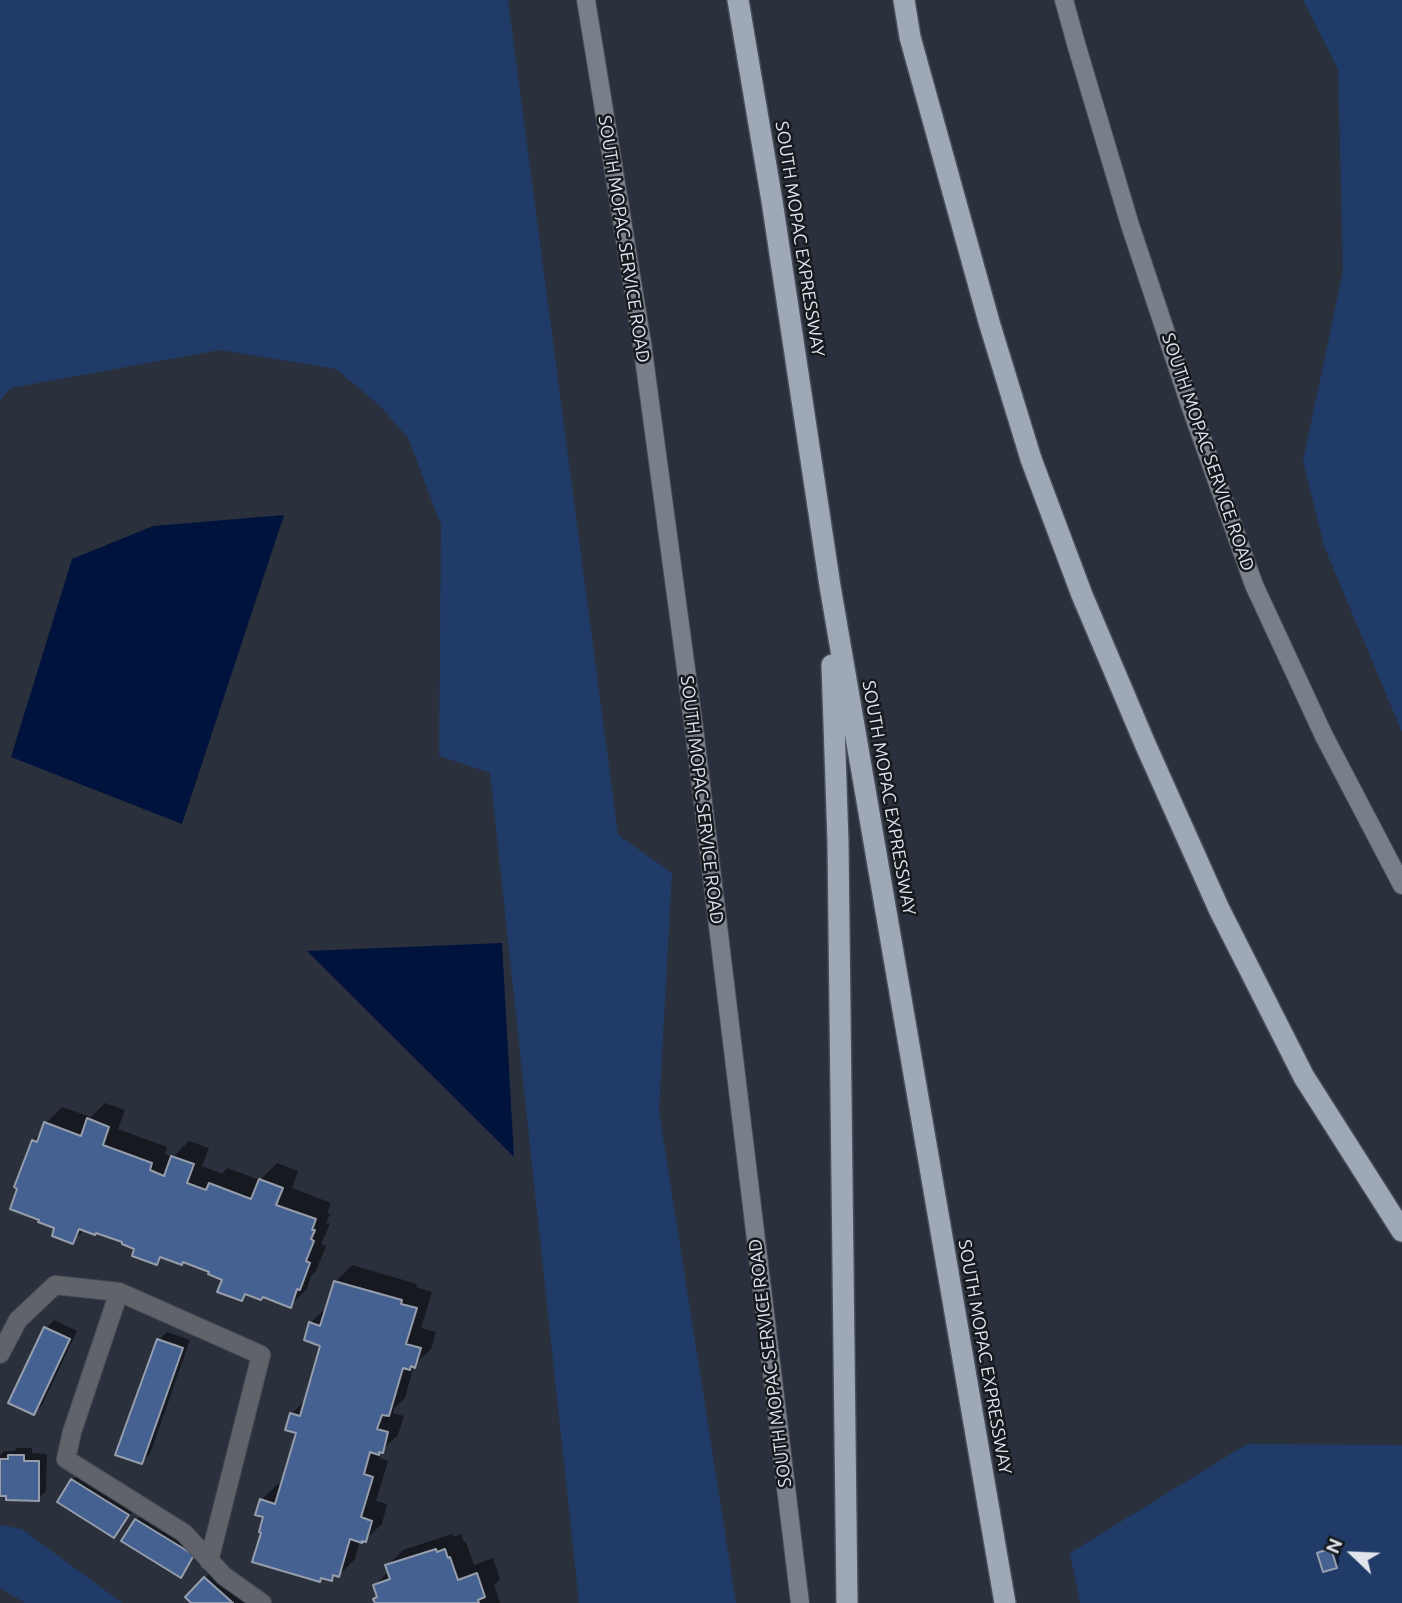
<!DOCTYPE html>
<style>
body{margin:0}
#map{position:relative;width:1402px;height:1603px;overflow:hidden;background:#2a313c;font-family:Ubuntu,sans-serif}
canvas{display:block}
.north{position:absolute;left:1318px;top:1519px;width:70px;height:70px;-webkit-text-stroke:5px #16191e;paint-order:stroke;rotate:293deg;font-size:19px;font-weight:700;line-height:28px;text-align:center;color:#e0e5ec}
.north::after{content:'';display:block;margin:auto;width:24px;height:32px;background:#e0e5ec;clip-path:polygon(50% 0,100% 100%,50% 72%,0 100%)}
</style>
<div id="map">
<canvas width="1402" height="1603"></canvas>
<div class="north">N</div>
</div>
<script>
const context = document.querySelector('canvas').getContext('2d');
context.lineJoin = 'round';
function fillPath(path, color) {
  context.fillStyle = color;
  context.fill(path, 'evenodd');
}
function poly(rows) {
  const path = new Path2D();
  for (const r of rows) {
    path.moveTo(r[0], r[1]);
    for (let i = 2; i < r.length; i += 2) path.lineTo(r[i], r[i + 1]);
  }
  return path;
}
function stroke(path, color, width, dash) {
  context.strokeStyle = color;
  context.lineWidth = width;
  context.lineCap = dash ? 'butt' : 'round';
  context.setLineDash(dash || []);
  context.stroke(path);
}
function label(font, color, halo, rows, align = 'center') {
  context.font = font + ' Ubuntu,sans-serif';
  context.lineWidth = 5;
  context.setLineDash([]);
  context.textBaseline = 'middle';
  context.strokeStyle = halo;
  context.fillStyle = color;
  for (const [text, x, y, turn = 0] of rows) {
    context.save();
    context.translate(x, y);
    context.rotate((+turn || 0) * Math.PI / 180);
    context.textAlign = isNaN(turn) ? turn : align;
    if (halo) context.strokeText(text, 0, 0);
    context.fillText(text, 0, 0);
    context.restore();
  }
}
fillPath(poly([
 [0,0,508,0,618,835,672,873,659,1111,736,1603,579,1603,490,773,439,756,441,525,408,438,380,406,336,369,220,350,11,388,0,400],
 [1303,0,1402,0,1402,732,1324,546,1303,461,1343,271,1338,69],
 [1247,1444,1402,1445,1402,1603,1080,1603,1070,1553],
 [0,1525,22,1529,122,1603,25,1603,0,1588]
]), '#203b67');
fillPath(poly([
 [284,515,182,824,11,757,72,559,153,526],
 [502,943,514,1157,307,951]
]), '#00133c');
fillPath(poly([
 [105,1103,125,1110,118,1129,167,1147,165,1154,173,1157,189,1141,209,1148,202,1166,222,1174,227,1168,260,1180,277,1163,298,1171,292,1188,331,1203,327,1213,330,1214,326,1223,330,1224,321,1244,326,1246,316,1271,311,1276,307,1289,290,1306,264,1295,248,1293,242,1299,224,1279,211,1271,184,1261,163,1256,156,1263,125,1241,85,1229,72,1242,57,1227,33,1141,43,1131,46,1123,62,1107,91,1117],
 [352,1265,417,1284,416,1287,432,1292,421,1328,436,1332,431,1349,414,1365,405,1398,394,1409,393,1413,404,1416,398,1435,381,1451,379,1458,388,1461,376,1501,387,1504,382,1524,365,1540,360,1540,355,1559,339,1575,336,1574,331,1579,261,1500,278,1484,282,1485,298,1432,291,1414,307,1399,323,1344,310,1323,327,1307,335,1282],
 [54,1320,77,1331,42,1405,34,1413,11,1402,46,1328],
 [167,1332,190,1340,150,1454,141,1462,159,1340],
 [17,1448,32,1448,32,1453,47,1454,46,1491,38,1499,0,1494,0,1455,4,1451,14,1451],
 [81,1472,135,1507,122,1528,114,1536,59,1501,73,1480],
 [144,1512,201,1547,188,1568,180,1576,136,1520],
 [452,1534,453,1537,461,1534,464,1542,466,1542,474,1565,493,1558,500,1579,494,1585,500,1603,376,1603,378,1596,375,1585,389,1571,387,1566,403,1550],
 [1335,1546,1340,1562,1336,1566,1319,1554,1322,1550],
 [213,1570,250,1603,194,1603,187,1597]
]), '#0007');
const building = poly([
 [87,1118,109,1127,103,1145,152,1163,150,1170,164,1176,171,1156,194,1164,187,1183,206,1190,209,1183,251,1199,259,1179,283,1188,276,1205,316,1219,312,1230,315,1230,311,1239,314,1241,306,1261,310,1263,300,1290,297,1289,291,1308,263,1297,261,1300,245,1294,242,1301,217,1292,222,1280,208,1274,209,1272,183,1262,182,1265,160,1257,157,1265,132,1256,134,1249,122,1244,122,1242,96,1233,95,1235,79,1229,73,1244,52,1236,54,1228,38,1222,39,1220,10,1209,17,1189,14,1187,32,1140,37,1142,44,1122,81,1136,87,1118],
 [334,1281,402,1300,401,1304,417,1308,406,1344,421,1348,415,1368,411,1366,410,1370,403,1368,389,1416,382,1415,377,1429,388,1432,383,1453,379,1452,379,1455,370,1452,364,1474,373,1477,361,1517,372,1521,366,1542,362,1541,362,1543,350,1539,339,1577,333,1575,332,1581,321,1578,320,1582,252,1562,261,1533,259,1532,263,1517,255,1515,260,1499,275,1504,296,1433,285,1430,290,1413,300,1416,320,1346,304,1340,309,1322,320,1326,334,1281],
 [44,1327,70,1339,34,1415,8,1403,44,1327],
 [157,1339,183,1348,142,1464,115,1455,157,1339],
 [8,1455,24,1455,24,1461,39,1461,39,1501,6,1500,6,1496,0,1496,0,1459,8,1459,8,1455],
 [71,1479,129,1515,114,1538,57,1502,71,1479],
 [135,1519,194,1555,181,1578,121,1541,135,1519],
 [1331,1548,1337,1568,1323,1572,1317,1553,1331,1548],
 [436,1549,437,1552,445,1549,448,1558,450,1557,458,1580,477,1573,485,1597,478,1600,479,1603,375,1603,373,1599,377,1597,373,1585,390,1579,385,1565,436,1549],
 [204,1577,233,1603,191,1603,185,1597,204,1577]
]);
fillPath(building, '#446191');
stroke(building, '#969eac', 2);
const lane = poly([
 [119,1292,261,1355,209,1561],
 [0,1354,18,1320,55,1285,119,1292,72,1432,66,1459,184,1533,224,1576,262,1603]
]);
const secondary = poly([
 [586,0,642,343,695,736,800,1603],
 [1064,0,1077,47,1130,225,1190,405,1254,585,1324,736,1402,885]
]);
const highway = poly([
 [738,0,772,201,830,586,1005,1603],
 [904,0,910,37,989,322,1031,459,1082,595,1146,746,1219,909,1304,1077,1402,1231],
 [832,665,838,842,847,1603]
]);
stroke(lane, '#474e58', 20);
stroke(secondary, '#474e58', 20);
stroke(highway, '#474e58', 24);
stroke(lane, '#606369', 18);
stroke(secondary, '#797f88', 18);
stroke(highway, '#9fa8b6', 21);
label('18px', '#e0e5ec', '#16191e', [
 ["SOUTH MOPAC SERVICE ROAD",624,239,81],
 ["SOUTH MOPAC EXPRESSWAY",800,239,81],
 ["SOUTH MOPAC SERVICE ROAD",1208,452,71],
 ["SOUTH MOPAC EXPRESSWAY",889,798,80],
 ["SOUTH MOPAC SERVICE ROAD",702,800,83],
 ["SOUTH MOPAC EXPRESSWAY",985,1357,80],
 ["SOUTH MOPAC SERVICE ROAD",770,1363,-97]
]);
</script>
